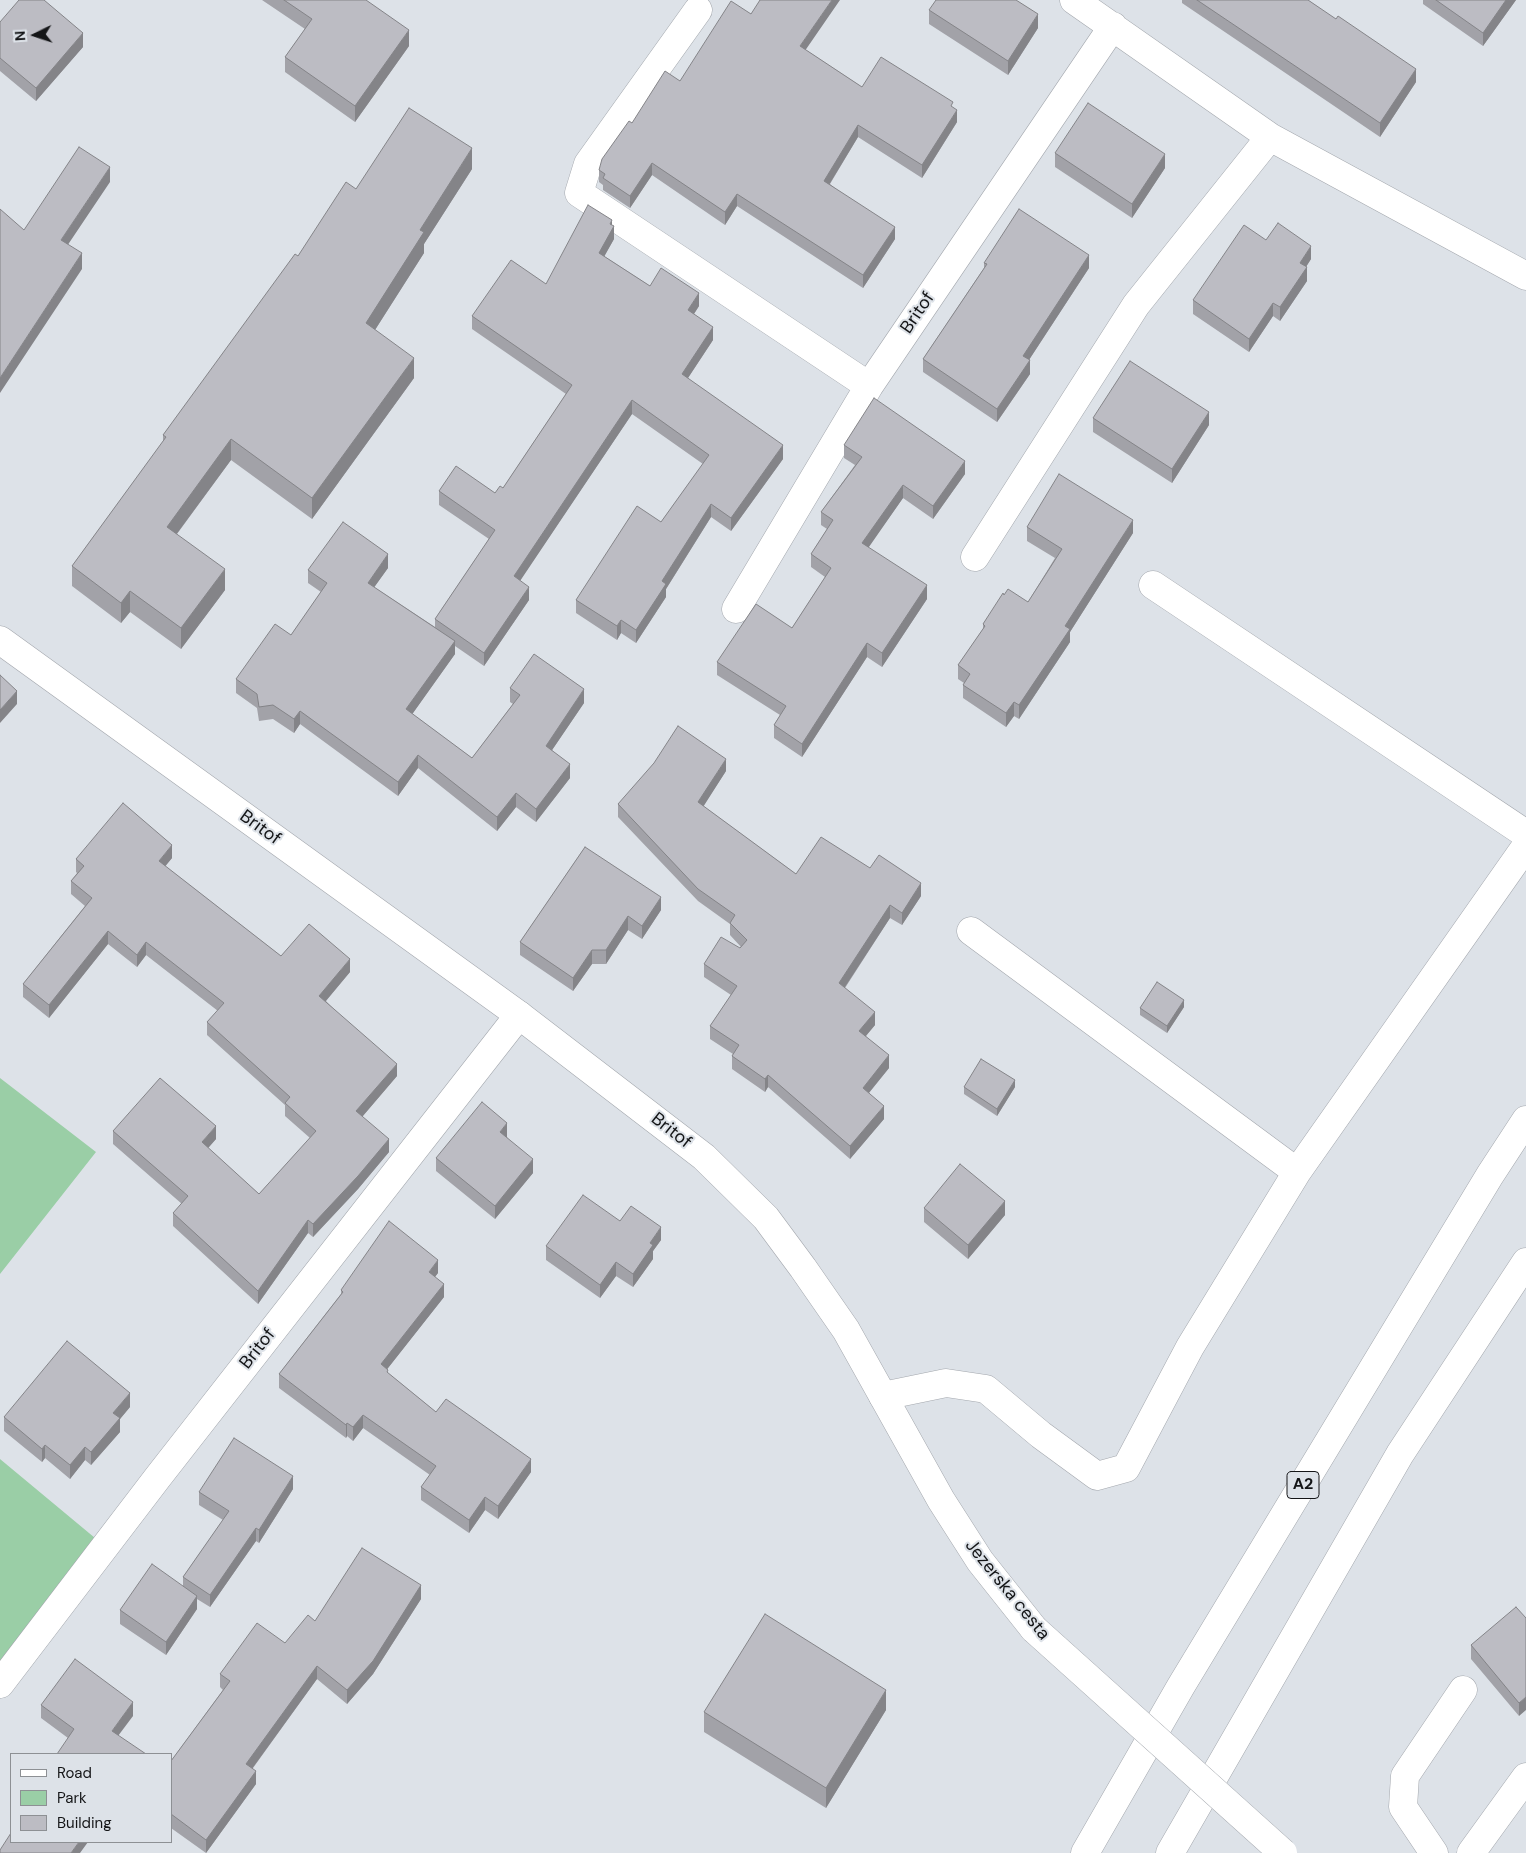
<!DOCTYPE html>
<style>
body{margin:0}
#map{position:relative;width:1526px;height:1853px;overflow:hidden;background:#dde2e8;font-family:"DM Sans",sans-serif}
canvas{display:block}
.legend{position:absolute;left:10px;top:1753px;width:162px;height:90px;box-sizing:border-box;background:#dde2e8;border:1px solid #8d9094;margin:0;padding:6px 9px;list-style:none;font-size:15px;color:#141517}
.legend li{display:flex;align-items:center;gap:10px;height:25px}
.legend b{width:25px;border:1px solid #8d9094}
.north{position:absolute;left:10px;top:10px;width:50px;height:50px;-webkit-text-stroke:4px #dde2e8;paint-order:stroke;rotate:266deg;font-size:14px;font-weight:700;line-height:20px;text-align:center;color:#141517}
.north::after{content:'';display:block;margin:auto;width:18px;height:22px;background:#141517;clip-path:polygon(50% 0,100% 100%,50% 72%,0 100%)}
</style>
<div id="map">
<canvas width="1526" height="1853"></canvas>
<ul class="legend">
<li><b style="height:6px;background:#fff"></b>Road</li>
<li><b style="height:14px;background:#9acea6"></b>Park</li>
<li><b style="height:14px;background:#bcbcc3"></b>Building</li>
</ul>
<div class="north">N</div>
</div>
<script>
const context = document.querySelector('canvas').getContext('2d');
context.lineJoin = 'round';
function fillPath(path, color) {
  context.fillStyle = color;
  context.fill(path, 'evenodd');
}
function poly(rows) {
  const path = new Path2D();
  for (const r of rows) {
    path.moveTo(r[0], r[1]);
    for (let i = 2; i < r.length; i += 2) path.lineTo(r[i], r[i + 1]);
  }
  return path;
}
function stroke(path, color, width, dash) {
  context.strokeStyle = color;
  context.lineWidth = width;
  context.lineCap = dash ? 'butt' : 'round';
  context.setLineDash(dash || []);
  context.stroke(path);
}
function label(font, color, halo, rows, align = 'center') {
  context.font = font + ' "DM Sans",sans-serif';
  context.lineWidth = 4;
  context.setLineDash([]);
  context.textBaseline = 'middle';
  context.strokeStyle = halo;
  context.fillStyle = color;
  for (const [text, x, y, turn = 0] of rows) {
    context.save();
    context.translate(x, y);
    context.rotate((+turn || 0) * Math.PI / 180);
    context.textAlign = isNaN(turn) ? turn : align;
    if (halo) context.strokeText(text, 0, 0);
    context.fillText(text, 0, 0);
    context.restore();
  }
}
fillPath(poly([
 [0,1078,96,1152,0,1274],
 [0,1459,95,1538,0,1680]
]), '#9acea6');
const minor = poly([
 [1074,0,1270,137,1526,276],
 [698,10,588,164,579,193,869,386],
 [975,557,1136,305,1270,137],
 [1153,585,1526,834],
 [736,609,869,386,1113,26],
 [971,931,1297,1172],
 [883,1396,946,1383,986,1389,1041,1435,1097,1476,1126,1468,1190,1347,1297,1172,1526,846],
 [0,1684,158,1477,519,1015],
 [1434,1853,1403,1807,1405,1776,1463,1690],
 [1471,1853,1526,1777]
]);
const tertiary = poly([
 [0,640,519,1015,704,1157,766,1218,803,1268,846,1330,941,1500,980,1561,1034,1629]
]);
const motorway = poly([
 [1085,1853,1181,1686,1490,1175,1526,1120],
 [1170,1853,1400,1454,1526,1262]
]);
stroke(minor, '#a3a7ad', 29);
stroke(tertiary, '#a3a7ad', 29);
stroke(motorway, '#a3a7ad', 29);
stroke(minor, '#fff', 28);
stroke(tertiary, '#fff', 28);
stroke(motorway, '#fff', 28);
const tertiaryBridge = poly([
 [1034,1629,1283,1853]
]);
stroke(tertiaryBridge, '#a3a7ad', 29, []);
stroke(tertiaryBridge, '#fff', 28);
fillPath(poly([
 [262,0,366,0,409,46,355,122,285,72,285,57,305,29],
 [1182,0,1308,0,1416,82,1380,137,1182,3],
 [1423,0,1516,0,1483,46,1423,4],
 [929,10,1038,28,1008,75,929,24],
 [0,22,83,47,36,101,0,71],
 [806,50,862,87,957,122,922,178,858,137,830,184,895,239,863,288,737,206,725,225,652,175,630,208,603,190,603,185,599,182,599,170,632,123,680,81],
 [1055,153,1165,168,1132,218,1055,167],
 [472,169,424,244,424,253,375,330,414,378,312,519,231,460,177,534,225,590,181,649,130,612,121,623,72,586,72,566,163,442,163,435,298,256,356,189],
 [612,225,614,239,604,256,650,286,699,306,694,314,713,340,688,378,783,459,731,531,711,517,666,589,666,597,636,643,621,633,617,640,576,613,576,600,661,522,703,464,632,414,520,580,529,600,484,666,455,646,455,654,412,714,472,758,513,704,510,702,510,688,584,703,552,750,570,778,536,822,516,807,497,831,418,768,398,796,300,724,294,733,273,719,259,721,257,708,236,693,236,679,291,635,321,592,308,583,308,570,388,568,374,587,435,627,435,619,489,539,439,505,439,491,495,493,503,488,566,394,472,329,472,316,546,284],
 [1266,240,1311,259,1306,267,1307,281,1280,321,1273,316,1249,352,1193,314,1193,300],
 [984,263,1089,268,1029,360,1030,374,997,422,923,372,923,359,984,268],
 [1093,418,1209,425,1172,483,1093,432],
 [844,445,965,474,933,519,903,498,868,547,927,599,882,667,867,657,802,757,774,738,774,725,780,715,717,675,717,662,792,628,825,577,811,567,811,554,827,529,821,525,821,512,855,465,844,458],
 [1027,527,1133,533,1070,632,1070,642,1019,719,1014,716,1006,727,963,698,963,685,964,683,958,679,958,665,983,629,983,624,1004,595,1028,602,1055,558,1027,541],
 [726,771,703,806,796,874,870,868,921,896,902,925,890,918,845,988,875,1025,866,1036,889,1068,869,1093,884,1119,850,1159,768,1087,765,1092,732,1069,732,1056,733,1054,710,1039,710,1026,731,995,704,977,704,964,740,948,741,947,730,935,730,924,698,901,618,817,618,804],
 [585,847,661,910,642,939,628,930,606,964,592,964,573,991,520,955,520,942],
 [172,858,165,866,281,956,350,972,326,1001,397,1076,362,1117,389,1152,358,1189,313,1237,308,1233,258,1304,173,1226,173,1213,182,1204,113,1144,113,1131,216,1139,208,1148,259,1194,310,1138,285,1116,285,1105,207,1035,207,1022,218,1011,146,955,137,967,108,944,49,1018,23,997,23,984,85,906,71,894,71,881,77,873,76,872,76,859],
 [1184,1007,1167,1033,1140,1015,1140,1008],
 [964,1087,1015,1087,997,1116,964,1094],
 [507,1137,533,1173,495,1219,436,1171,436,1158],
 [924,1208,1005,1215,968,1259,924,1222],
 [620,1221,661,1240,653,1251,653,1259,633,1287,616,1276,600,1298,546,1260,546,1246],
 [438,1273,435,1276,444,1297,387,1369,388,1373,436,1412,531,1472,498,1519,485,1510,469,1533,421,1500,421,1487,430,1475,363,1428,353,1441,347,1436,346,1438,279,1388,279,1374,341,1294,341,1290],
 [130,1407,120,1419,120,1432,91,1465,85,1460,70,1479,45,1458,42,1462,4,1431,4,1417],
 [293,1489,259,1543,256,1541,210,1607,197,1599,197,1609,166,1655,120,1624,120,1610,183,1586,183,1577,223,1520,199,1505,199,1492],
 [421,1599,373,1674,347,1704,317,1679,253,1768,256,1784,206,1853,171,1828,171,1761,223,1690,220,1687,220,1674,285,1643,315,1621],
 [1526,1618,1519,1716,1471,1659,1471,1645],
 [41,1705,133,1716,68,1738,41,1718],
 [886,1710,826,1808,704,1732,704,1712]
]), '#a2a2a8');
fillPath(poly([
 [832,0,840,0,800,58,800,46],
 [1506,0,1516,0,1483,46,1483,33],
 [1038,14,1038,28,1008,75,1008,61],
 [409,30,409,46,355,122,355,106],
 [83,33,83,47,36,101,36,88],
 [1416,69,1416,82,1380,137,1380,123],
 [957,110,957,122,922,178,922,165],
 [858,125,858,137,824,193,824,181],
 [472,148,472,169,424,244,424,253,366,344,366,323,420,230],
 [1165,154,1165,168,1132,218,1132,204],
 [652,163,652,175,630,208,630,196],
 [110,167,110,182,61,255,61,240],
 [737,194,737,206,725,225,725,212],
 [612,220,612,229,614,226,614,239,599,266,599,253,610,224],
 [895,227,895,239,863,288,863,275],
 [1311,246,1311,259,1300,276,1300,263],
 [82,253,82,269,0,393,0,378],
 [1089,255,1089,268,1023,369,1023,356],
 [1307,267,1307,281,1280,321,1280,307],
 [699,293,699,306,688,323,688,310],
 [1273,303,1273,316,1249,352,1249,339],
 [713,327,713,340,682,387,682,374],
 [414,358,414,378,312,519,312,498],
 [1030,360,1030,374,997,422,997,409],
 [632,400,632,414,514,590,514,576],
 [1209,412,1209,425,1172,483,1172,469],
 [231,439,231,460,167,547,167,527],
 [783,445,783,459,731,531,731,518],
 [965,461,965,474,933,519,933,506],
 [903,485,903,498,862,557,862,543],
 [711,504,711,517,666,589,666,597,636,643,636,630,662,581],
 [1133,520,1133,533,1070,632,1070,642,1019,719,1019,705,1065,626],
 [388,554,388,568,368,596,368,583],
 [225,569,225,590,181,649,181,628],
 [927,585,927,599,882,667,882,653],
 [529,587,529,600,484,666,484,653],
 [130,591,130,612,121,623,121,603],
 [621,620,621,633,617,640,617,626],
 [455,641,455,654,406,723,406,709],
 [867,643,867,657,802,757,802,744],
 [584,689,584,703,546,759,546,746],
 [17,691,17,704,0,723,0,710],
 [1014,702,1014,716,1006,727,1006,713],
 [300,711,300,724,294,733,294,719],
 [418,755,418,768,398,796,398,782],
 [726,759,726,771,698,815,698,802],
 [570,764,570,778,536,822,536,809],
 [516,793,516,807,497,831,497,817],
 [172,845,172,858,159,874,159,861],
 [921,883,921,896,902,925,902,913],
 [661,897,661,910,642,939,642,926],
 [890,905,890,918,839,996,839,983],
 [628,916,628,930,606,964,606,950],
 [108,931,108,944,49,1018,49,1005],
 [146,942,146,955,137,967,137,955],
 [592,950,592,964,573,991,573,978],
 [350,959,350,972,319,1009,319,996],
 [1184,1000,1184,1007,1167,1033,1167,1026],
 [875,1012,875,1025,859,1044,859,1031],
 [889,1055,889,1068,863,1100,863,1088],
 [397,1064,397,1076,356,1124,356,1111],
 [768,1075,768,1087,765,1092,765,1079],
 [1015,1080,1015,1087,997,1116,997,1109],
 [884,1106,884,1119,850,1159,850,1146],
 [507,1123,507,1137,500,1145,500,1132],
 [216,1126,216,1139,202,1155,202,1142],
 [389,1139,389,1152,358,1189,313,1237,313,1224],
 [533,1159,533,1173,495,1219,495,1206],
 [1005,1201,1005,1215,968,1259,968,1245],
 [308,1220,308,1233,258,1304,258,1291],
 [661,1227,661,1240,653,1251,653,1259,633,1287,633,1274,650,1243],
 [438,1260,438,1273,429,1285,429,1272],
 [616,1262,616,1276,600,1298,600,1285],
 [444,1284,444,1297,381,1377,381,1364],
 [130,1393,130,1407,120,1419,120,1432,91,1465,91,1452,113,1413],
 [363,1415,363,1428,353,1441,353,1427],
 [347,1423,347,1436,346,1438,346,1425],
 [45,1445,45,1458,42,1462,42,1449],
 [85,1447,85,1460,70,1479,70,1465],
 [531,1459,531,1472,498,1519,498,1506],
 [293,1476,293,1489,259,1543,259,1530],
 [485,1497,485,1510,469,1533,469,1520],
 [256,1528,256,1541,210,1607,210,1595],
 [421,1585,421,1599,373,1674,347,1704,347,1690],
 [197,1596,197,1609,166,1655,166,1642],
 [317,1666,317,1679,246,1777,246,1764],
 [886,1690,886,1710,826,1808,826,1788],
 [1526,1697,1526,1710,1519,1716,1519,1703],
 [133,1702,133,1716,112,1744,112,1731],
 [256,1771,256,1784,206,1853,206,1840],
 [79,1842,88,1842,80,1853,71,1853]
]), '#848488');
const building = poly([
 [19,0,44,0,83,33,36,88,0,58,0,22,19,0],
 [284,0,366,0,409,30,355,106,285,57,312,19,284,0],
 [760,0,832,0,800,46,862,87,881,57,953,102,951,106,957,110,922,165,858,125,824,181,895,227,863,275,737,194,725,212,652,163,630,196,603,178,605,174,599,170,602,159,629,121,632,123,665,71,680,81,731,1,751,14,760,0],
 [936,0,1016,0,1038,14,1008,61,929,10,936,0],
 [1197,0,1308,0,1336,19,1338,16,1416,69,1380,123,1197,0],
 [1436,0,1506,0,1483,33,1436,0],
 [1088,103,1165,154,1132,204,1055,153,1088,103],
 [409,108,472,148,420,230,424,232,366,323,414,358,312,498,231,439,167,527,225,569,181,628,130,591,121,603,72,566,166,437,163,435,295,254,298,256,346,182,356,189,409,108],
 [79,147,110,167,61,240,82,253,0,378,0,209,24,230,79,147],
 [588,205,612,220,610,224,614,226,599,253,650,286,661,268,699,293,688,310,713,327,682,374,783,445,731,518,711,504,662,581,666,584,636,630,621,620,617,626,576,600,637,506,661,522,709,455,632,400,514,576,529,587,484,653,435,619,495,530,439,491,456,466,495,493,500,486,503,488,572,385,472,316,511,260,546,284,588,205],
 [1019,209,1089,255,1023,356,1030,360,997,409,923,359,987,264,984,263,1019,209],
 [1278,223,1311,246,1300,263,1307,267,1280,307,1273,303,1249,339,1193,300,1244,225,1266,240,1278,223],
 [1130,361,1209,412,1172,469,1093,418,1130,361],
 [874,398,965,461,933,506,903,485,862,543,927,585,882,653,867,643,802,744,774,725,786,706,717,662,756,604,792,628,831,568,811,554,833,520,821,512,862,457,844,445,874,398],
 [1059,474,1133,520,1065,626,1070,629,1019,705,1014,702,1006,713,963,685,970,674,958,665,985,626,983,624,1003,593,1004,595,1008,589,1028,602,1062,549,1027,527,1059,474],
 [343,522,388,554,368,583,455,641,406,709,472,758,520,695,510,688,534,654,584,689,546,746,570,764,536,809,516,793,497,817,418,755,398,782,300,711,294,719,273,705,259,707,257,694,236,679,275,624,291,635,327,583,308,570,343,522],
 [0,675,17,691,0,710,0,675],
 [678,726,726,759,698,802,796,874,821,837,870,868,879,855,921,883,902,913,890,905,839,983,875,1012,859,1031,889,1055,863,1088,884,1106,850,1146,768,1075,765,1079,732,1056,739,1045,710,1026,737,986,704,964,721,937,740,948,747,940,730,923,735,915,698,889,618,804,654,763,678,726],
 [123,803,172,845,159,861,281,956,309,924,350,959,319,996,397,1064,356,1111,389,1139,358,1176,313,1224,308,1220,258,1291,173,1213,188,1196,113,1131,160,1078,216,1126,202,1142,259,1194,316,1131,285,1103,290,1097,207,1022,224,1003,146,942,137,955,108,931,49,1005,23,984,92,898,71,881,84,866,76,859,123,803],
 [585,847,661,897,642,926,628,916,606,950,592,950,573,978,520,942,585,847],
 [1157,982,1184,1000,1167,1026,1140,1008,1157,982],
 [981,1059,1015,1080,997,1109,964,1087,981,1059],
 [482,1102,507,1123,500,1132,533,1159,495,1206,436,1158,482,1102],
 [960,1164,1005,1201,968,1245,924,1208,960,1164],
 [583,1195,620,1221,631,1206,661,1227,650,1243,653,1245,633,1274,616,1262,600,1285,546,1246,583,1195],
 [389,1221,438,1260,429,1272,444,1284,381,1364,388,1370,387,1372,436,1412,446,1399,531,1459,498,1506,485,1497,469,1520,421,1487,436,1466,363,1415,353,1427,347,1423,346,1425,279,1374,343,1292,341,1290,389,1221],
 [67,1341,130,1393,113,1413,120,1418,91,1452,85,1447,70,1465,45,1445,42,1449,4,1417,67,1341],
 [234,1438,293,1476,259,1530,256,1528,210,1595,183,1577,229,1511,199,1492,234,1438],
 [362,1548,421,1585,373,1661,347,1690,317,1666,246,1764,256,1771,206,1840,171,1814,171,1761,230,1681,220,1674,257,1623,285,1643,308,1615,315,1621,362,1548],
 [152,1564,197,1596,166,1642,120,1610,152,1564],
 [1516,1607,1526,1618,1526,1697,1519,1703,1471,1645,1516,1607],
 [765,1614,886,1690,826,1788,704,1712,765,1614],
 [75,1659,133,1702,112,1731,146,1754,57,1754,74,1729,41,1705,75,1659],
 [11,1833,11,1842,79,1842,71,1853,0,1853,0,1850,11,1833]
]);
fillPath(building, '#bcbcc3');
stroke(building, '#848488', 1);
for (const [x, y, w] of [
 [1303,1485,32]
]) {
  const box = new Path2D();
  box.roundRect(x - w / 2, y - 13.5, w, 27, 4);
  context.fillStyle = '#dde2e8';
  context.fill(box);
  stroke(box, '#141517', 1);
}
label('bold 16px', '#141517', null, [
 ["A2",1303,1485]
]);
label('18px', '#141517', '#dde2e8', [
 ["Britof",918,313,-56],
 ["Britof",260,828,36],
 ["Britof",671,1131,38],
 ["Britof",258,1349,-52],
 ["Jezerska cesta",1007,1590,51]
]);
</script>
